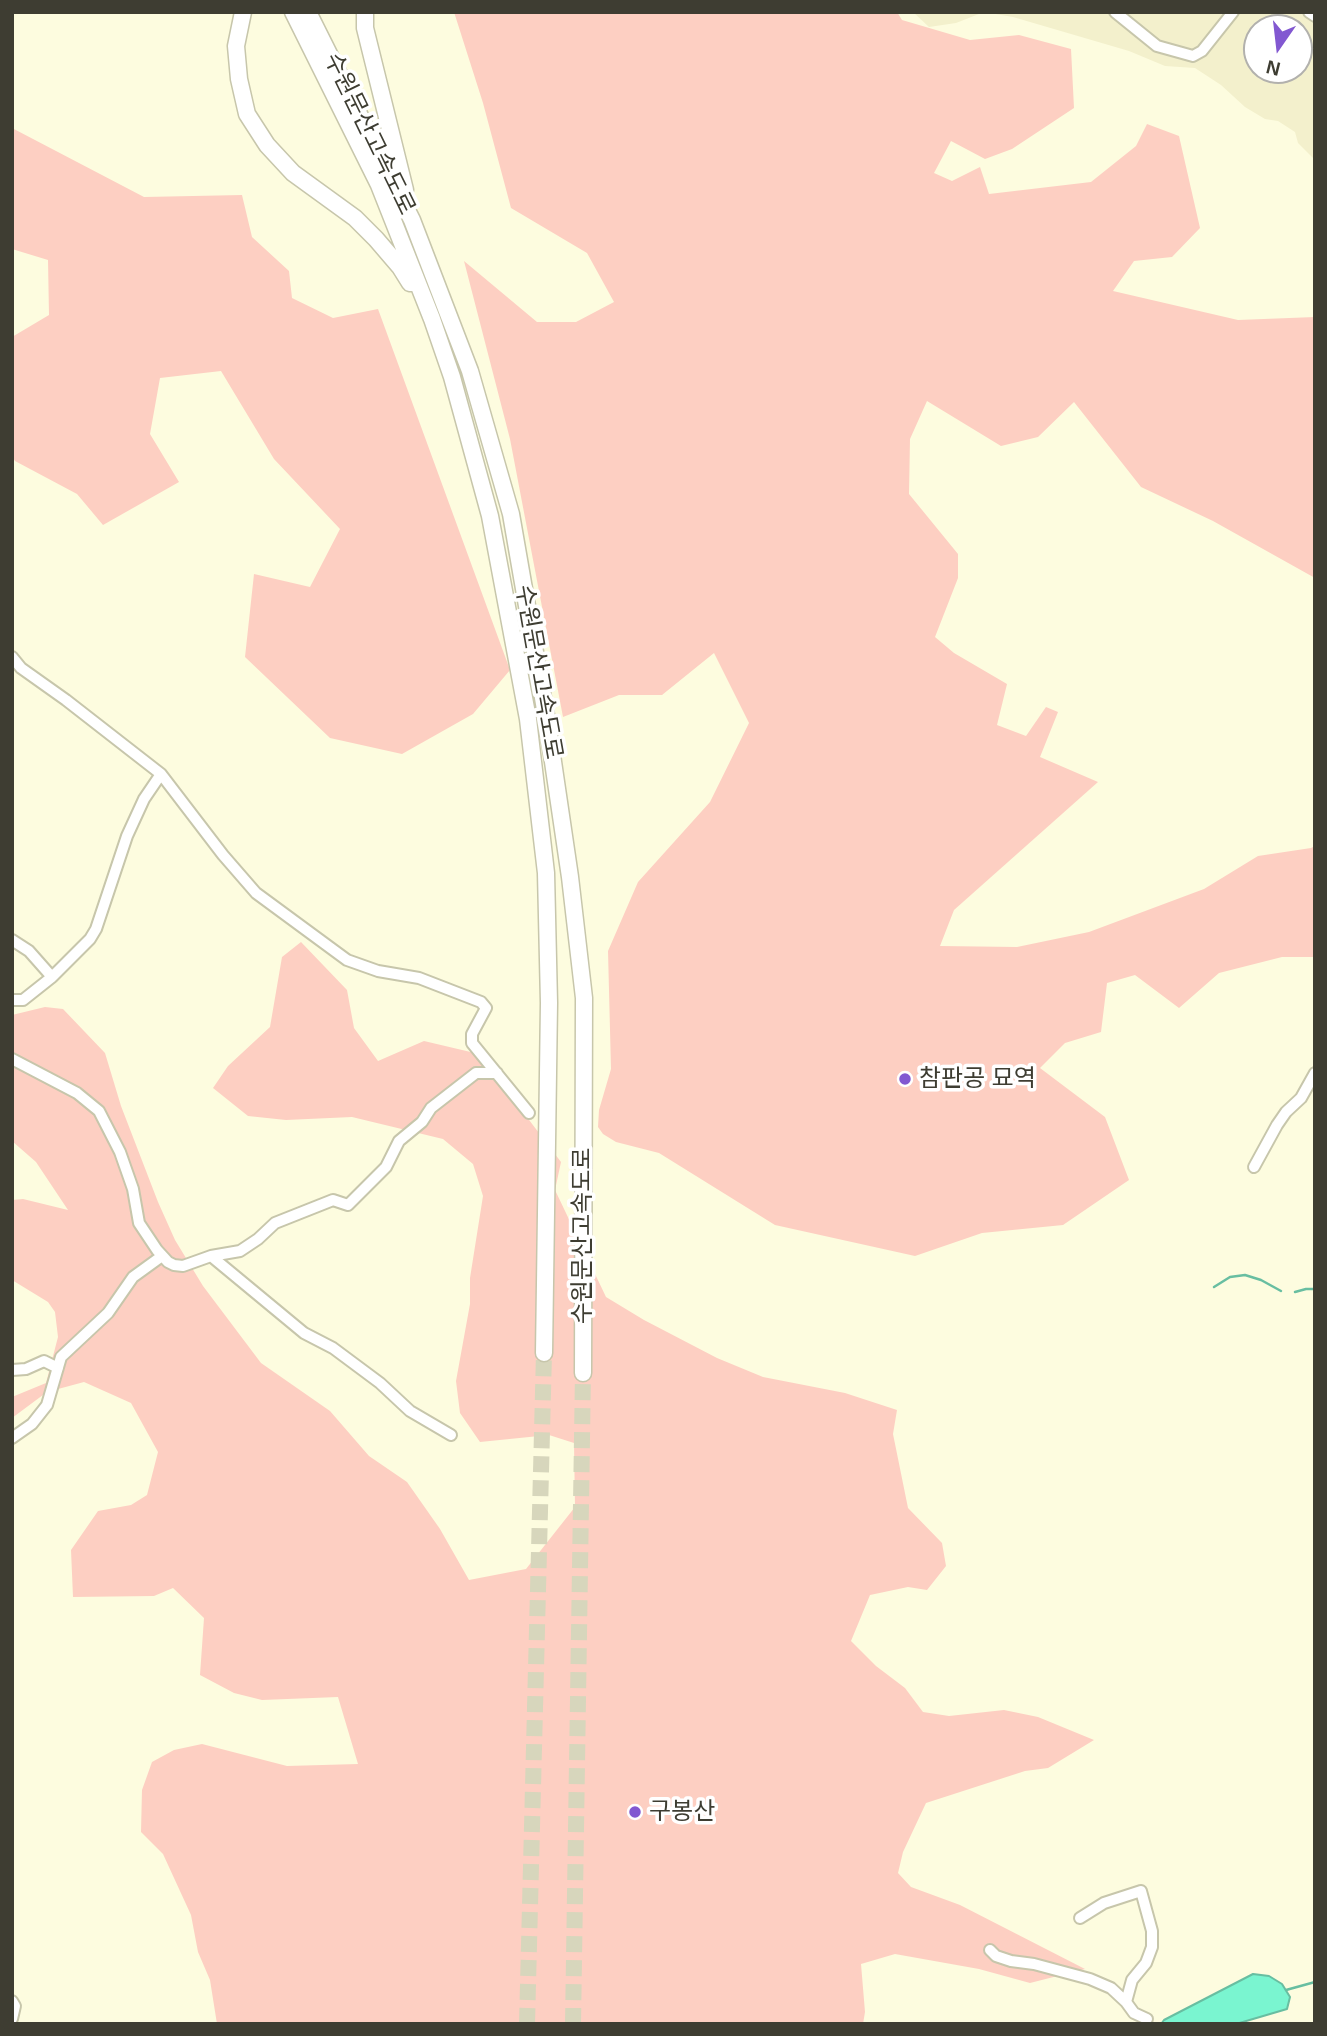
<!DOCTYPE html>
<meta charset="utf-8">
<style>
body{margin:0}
#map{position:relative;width:1327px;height:2036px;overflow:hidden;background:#fdfcdf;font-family:Helvetica,sans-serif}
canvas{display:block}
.frame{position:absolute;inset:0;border:14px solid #3e3d32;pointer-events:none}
.north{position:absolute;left:1243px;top:14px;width:70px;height:70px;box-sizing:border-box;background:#fff;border:2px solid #b2b1ad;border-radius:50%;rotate:194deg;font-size:19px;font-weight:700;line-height:28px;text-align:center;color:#3e3d32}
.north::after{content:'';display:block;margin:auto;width:24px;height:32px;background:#8258d1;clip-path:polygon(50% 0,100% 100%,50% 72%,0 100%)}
</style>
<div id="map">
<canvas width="1327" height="2036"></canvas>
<div class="frame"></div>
<div class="north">N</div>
</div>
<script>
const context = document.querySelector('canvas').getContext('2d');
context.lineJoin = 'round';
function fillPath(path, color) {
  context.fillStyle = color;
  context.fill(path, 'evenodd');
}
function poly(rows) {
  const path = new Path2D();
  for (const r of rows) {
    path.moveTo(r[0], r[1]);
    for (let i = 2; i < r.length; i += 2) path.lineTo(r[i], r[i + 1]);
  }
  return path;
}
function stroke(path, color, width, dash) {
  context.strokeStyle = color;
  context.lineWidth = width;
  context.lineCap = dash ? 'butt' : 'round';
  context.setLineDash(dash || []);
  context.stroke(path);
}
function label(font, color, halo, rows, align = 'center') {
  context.font = font + ' Helvetica,"Noto Sans KR",sans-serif';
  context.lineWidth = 7;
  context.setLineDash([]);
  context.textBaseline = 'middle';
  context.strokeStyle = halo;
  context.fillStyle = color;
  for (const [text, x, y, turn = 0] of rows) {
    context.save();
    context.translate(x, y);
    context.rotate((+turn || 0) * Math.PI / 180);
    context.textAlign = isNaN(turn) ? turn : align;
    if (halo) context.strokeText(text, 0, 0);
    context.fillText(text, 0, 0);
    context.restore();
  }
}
fillPath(poly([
 [913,12,1315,12,1315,160,1298,143,1295,132,1278,121,1265,119,1245,107,1221,85,1195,68,1165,66,1129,51,1013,17,984,12,956,23,929,27],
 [1257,28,1299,28,1299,70,1257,70]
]), '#f3f0cc');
fillPath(poly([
 [454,12,897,12,902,20,970,40,1019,35,1071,49,1074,108,1012,149,985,159,951,141,934,173,952,181,980,167,989,194,1091,182,1136,146,1147,124,1179,136,1200,228,1172,257,1134,261,1113,291,1238,320,1315,317,1315,578,1213,521,1141,487,1074,402,1038,437,1001,446,927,401,910,439,909,494,958,554,958,578,935,637,954,653,1007,684,997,725,1026,736,1046,707,1058,712,1040,757,1098,782,954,910,940,946,1017,947,1089,932,1204,889,1258,856,1311,848,1315,846,1315,957,1282,957,1219,973,1179,1008,1135,975,1107,983,1101,1032,1065,1043,1040,1068,1105,1117,1129,1180,1063,1225,982,1233,915,1256,775,1225,659,1153,616,1142,603,1134,598,1127,599,1110,611,1069,608,951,638,882,710,802,749,723,714,653,662,695,619,695,563,717,510,439,464,261,537,322,576,322,614,302,587,253,511,208,483,103],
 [12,128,144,197,242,195,252,237,289,271,292,298,333,318,378,309,510,670,473,714,402,754,330,738,245,657,254,574,310,587,340,529,274,459,221,371,160,378,150,434,179,482,103,525,77,494,15,461,12,456,12,337,49,315,48,260,12,249],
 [301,942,347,990,354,1028,378,1061,424,1041,479,1054,561,1162,555,1190,606,1297,644,1320,717,1358,763,1377,845,1393,897,1410,893,1434,908,1508,942,1543,946,1566,927,1590,908,1587,870,1595,851,1641,876,1666,905,1688,923,1712,949,1716,1004,1710,1038,1717,1094,1740,1048,1768,1025,1771,926,1803,903,1852,898,1873,911,1887,960,1905,1085,1969,1030,1983,979,1969,895,1954,861,1964,865,2012,863,2024,217,2024,210,1980,198,1952,191,1915,163,1854,141,1832,142,1790,152,1762,174,1750,202,1744,287,1766,358,1764,338,1697,262,1700,234,1693,200,1675,204,1618,173,1588,154,1596,73,1597,71,1550,98,1511,131,1505,147,1495,158,1452,131,1403,84,1382,47,1392,12,1418,12,1397,46,1383,58,1337,55,1312,48,1302,12,1280,12,1200,23,1199,68,1210,36,1162,12,1141,12,1015,45,1007,63,1009,105,1053,121,1106,158,1202,175,1240,203,1286,261,1363,330,1411,369,1456,407,1482,440,1529,469,1580,526,1569,575,1507,574,1443,549,1435,480,1442,460,1413,456,1381,470,1304,470,1278,483,1196,473,1164,443,1139,352,1117,286,1120,248,1116,213,1088,228,1066,270,1027,282,957]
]), '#fdcfc2');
const water = poly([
 [1253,1974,1269,1976,1282,1984,1290,1997,1287,2009,1236,2024,1161,2024,1164,2020,1253,1974]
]);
fillPath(water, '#7af5d0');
stroke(water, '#68bea1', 2);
stroke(poly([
 [1214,1287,1230,1277,1245,1275,1261,1280,1281,1291],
 [1295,1292,1306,1289,1315,1289],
 [1286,1990,1315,1982]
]), '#68bea1', 2.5);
stroke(poly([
 [527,2024,544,1353],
 [573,2024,583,1373]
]), '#d7d6bc', 16, [16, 8]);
const minor = poly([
 [1115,12,1157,46,1193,56,1202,51,1233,12],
 [1309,12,1315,16],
 [12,657,21,668,66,700,161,774,223,855,256,893,347,960,378,971,419,978,481,1002,486,1008,472,1034,472,1043,529,1113],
 [12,940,29,951,52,977,23,1000,12,1000],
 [52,977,90,939,96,929,127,836,144,799,161,774],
 [12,1059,77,1093,99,1111,120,1152,133,1189,139,1223,157,1250,168,1262,174,1265,183,1266,211,1256,240,1251,258,1239,275,1223,333,1200,348,1205,386,1167,399,1141,422,1122,431,1108,476,1073,497,1073],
 [1254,1167,1277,1125,1286,1112,1301,1098,1315,1073],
 [211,1256,304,1333,333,1348,380,1383,410,1411,451,1435],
 [12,1370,26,1369,44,1361,58,1368],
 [12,1438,32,1424,47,1405,61,1357,108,1313,133,1277,162,1256],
 [1080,1918,1104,1903,1141,1891,1152,1931,1152,1947,1146,1963,1132,1980,1126,2002,1134,2013,1147,2019],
 [990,1950,996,1956,1011,1961,1034,1964,1090,1979,1111,1988,1126,2002],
 [12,2001,15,2006,12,2019]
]);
const highway = poly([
 [243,12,236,46,239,79,247,114,267,145,293,173,355,218,376,239,400,267,410,283],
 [293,12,379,185,432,319,452,377,490,516,528,719,546,873,549,1003,544,1353],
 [308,12,412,220,470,371,511,514,547,721,570,877,584,998,583,1373],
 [365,12,365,28,405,190]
]);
stroke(minor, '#c7c6ab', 14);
stroke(highway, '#c7c6ab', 19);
stroke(minor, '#fff', 10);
stroke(highway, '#fff', 16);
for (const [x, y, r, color] of [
 [905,1079,7,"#8258d1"],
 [635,1812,7,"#8258d1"]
]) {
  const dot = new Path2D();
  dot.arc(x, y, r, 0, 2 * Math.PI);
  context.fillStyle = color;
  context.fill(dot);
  stroke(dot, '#fff', 2.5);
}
label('24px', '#3e3d32', '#fff', [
 ["수원문산고속도로",369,134,64],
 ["수원문산고속도로",538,672,80],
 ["수원문산고속도로",583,1236,-90]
]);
label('24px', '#3e3d32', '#fff', [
 ["참판공 묘역",919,1079],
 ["구봉산",649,1812]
], 'left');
</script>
